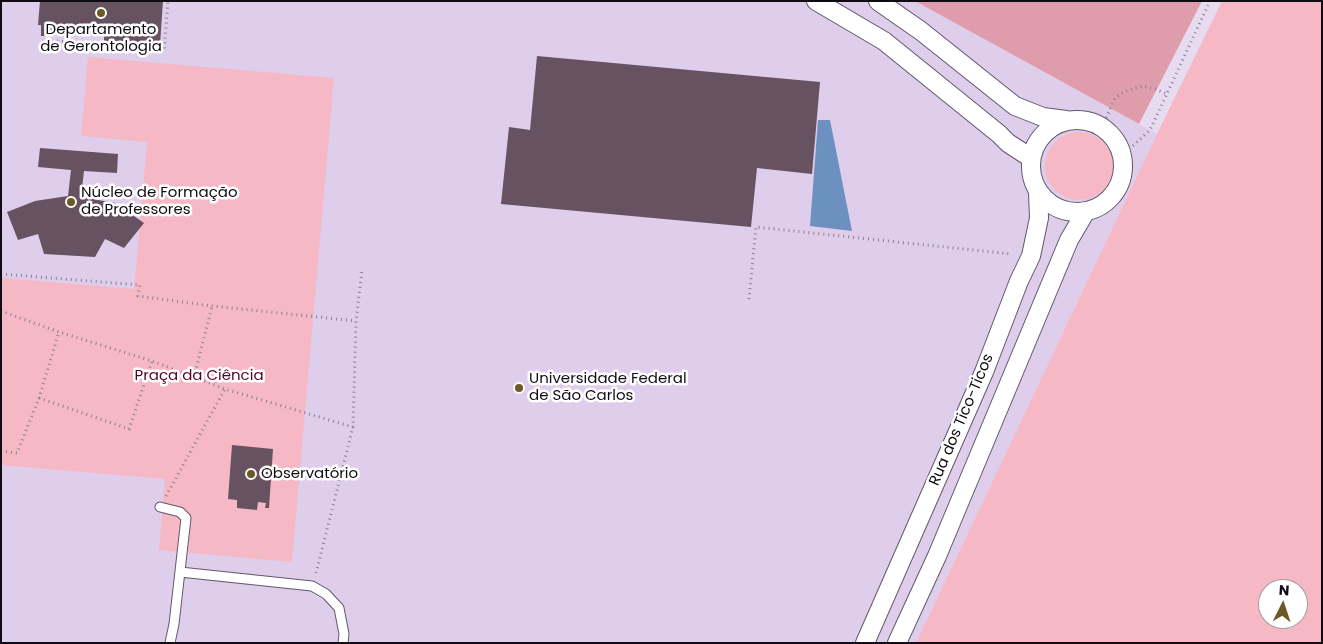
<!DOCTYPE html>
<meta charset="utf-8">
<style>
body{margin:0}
#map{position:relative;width:1323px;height:644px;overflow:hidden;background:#e7dbf1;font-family:Poppins,sans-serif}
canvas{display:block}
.frame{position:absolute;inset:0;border:2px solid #100c13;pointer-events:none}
.north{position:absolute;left:1258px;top:579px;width:50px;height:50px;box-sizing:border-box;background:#fff;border:1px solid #9f9ea1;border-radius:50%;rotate:4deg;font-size:14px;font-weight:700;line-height:20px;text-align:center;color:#100c13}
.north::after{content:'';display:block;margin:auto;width:18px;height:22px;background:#6d5928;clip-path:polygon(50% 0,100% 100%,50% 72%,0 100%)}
</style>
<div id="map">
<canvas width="1323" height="644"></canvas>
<div class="frame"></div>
<div class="north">N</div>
</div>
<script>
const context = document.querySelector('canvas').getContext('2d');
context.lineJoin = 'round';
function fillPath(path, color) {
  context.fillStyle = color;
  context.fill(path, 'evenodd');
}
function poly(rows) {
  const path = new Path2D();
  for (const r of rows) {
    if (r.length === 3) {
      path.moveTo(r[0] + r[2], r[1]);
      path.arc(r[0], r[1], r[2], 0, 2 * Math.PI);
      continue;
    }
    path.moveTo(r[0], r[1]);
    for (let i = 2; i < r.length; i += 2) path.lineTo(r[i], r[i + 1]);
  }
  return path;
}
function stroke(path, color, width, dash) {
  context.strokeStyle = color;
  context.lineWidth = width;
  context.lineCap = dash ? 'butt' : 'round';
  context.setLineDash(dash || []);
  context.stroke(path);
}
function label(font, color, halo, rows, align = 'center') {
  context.font = font + ' Poppins,sans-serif';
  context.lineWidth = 5;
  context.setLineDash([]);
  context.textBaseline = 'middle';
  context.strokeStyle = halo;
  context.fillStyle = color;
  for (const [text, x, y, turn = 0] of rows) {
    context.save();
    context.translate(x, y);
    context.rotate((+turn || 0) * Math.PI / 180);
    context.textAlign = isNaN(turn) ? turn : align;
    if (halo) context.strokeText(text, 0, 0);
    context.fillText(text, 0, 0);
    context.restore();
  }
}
fillPath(poly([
 [1,1,915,1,1157,134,916,643,1,643]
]), '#deceeb');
fillPath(poly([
 [1222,1,1322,1,1322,643,916,643,1157,134],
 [1268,589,1298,589,1298,619,1268,619],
 [88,57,334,78,292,562,159,550,165,479,1,465,1,278,134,289,147,142,81,136],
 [1079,166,34]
]), '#f6b8c5');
fillPath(poly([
 [915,1,1202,1,1139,124]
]), '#df9dab');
fillPath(poly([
 [818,120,830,120,852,231,810,226]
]), '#6c90bf');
fillPath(poly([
 [40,1,163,1,160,45,104,41,104,34,52,30,52,36,41,36,41,25,38,25],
 [537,56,820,82,812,174,757,168,751,227,501,204,509,127,530,130],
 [40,148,118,154,117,173,84,171,81,197,115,203,144,223,124,248,105,239,95,257,44,254,38,234,18,240,7,212,35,201,68,196,71,170,38,167],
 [232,445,273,449,269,508,265,508,266,503,258,502,257,510,237,508,237,500,228,499]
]), '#665260');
const lane = poly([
 [160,507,180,512,186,518,174,624,170,643],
 [180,572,312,586,326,594,339,608,344,634,343,643]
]);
const street = poly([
 [816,1,884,41,999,134,1008,143,1031,158],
 [878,1,921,31,1015,106,1043,117,1066,120],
 [1077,166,46],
 [865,643,984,372,1019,281,1031,256,1039,218,1038,192],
 [897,643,937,556,1069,240,1086,211]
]);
stroke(lane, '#61576a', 11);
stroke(street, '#61576a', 20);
stroke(poly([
 [57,41,164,51,168,1],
 [1102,127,1115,98,1125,91,1143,86,1155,89,1167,94],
 [1122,156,1150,130,1210,1],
 [1,274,140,285,138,296,212,306,356,321],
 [749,299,756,227,1011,254],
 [1,311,59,332,152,361,225,389,353,427],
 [194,377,212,306],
 [39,398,129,429,152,361],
 [1,451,17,453,39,398,59,332],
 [166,496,225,389],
 [316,573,353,427,356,321,362,270]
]), '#8a8191', 3, [1, 4]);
stroke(lane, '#fff', 9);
stroke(street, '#fff', 18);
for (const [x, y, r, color] of [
 [101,13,5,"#6d5928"],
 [71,202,5,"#6d5928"],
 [519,388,5,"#6d5928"],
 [251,474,5,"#6d5928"]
]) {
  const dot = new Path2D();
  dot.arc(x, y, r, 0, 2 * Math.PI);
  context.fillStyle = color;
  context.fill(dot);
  stroke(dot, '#fff', 2);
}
label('15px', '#100c13', '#fff', [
 ["Departamento",101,30,"center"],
 ["de Gerontologia",101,47,"center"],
 ["Núcleo de Formação",81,193],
 ["de Professores",81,210],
 ["Universidade Federal",529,379],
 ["de São Carlos",529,396],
 ["Observatório",261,474]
], 'left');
label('15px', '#530323', '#fff', [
 ["Praça da Ciência",199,376]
]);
label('15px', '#100c13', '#fff', [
 ["Rua dos Tico-Ticos",962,420,-67]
]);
</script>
